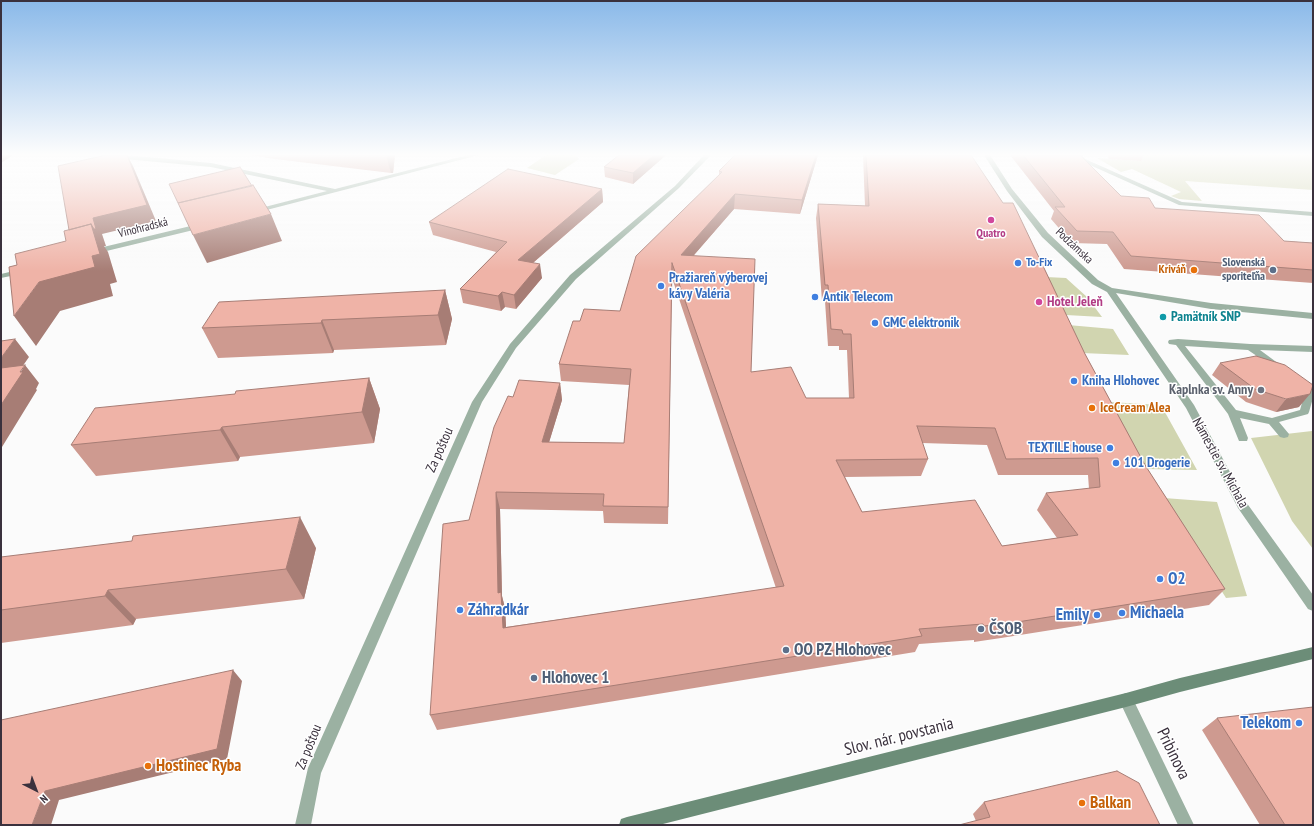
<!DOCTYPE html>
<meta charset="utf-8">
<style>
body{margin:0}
#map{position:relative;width:1314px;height:826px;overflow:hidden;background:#fbfbfb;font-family:"PT Sans Narrow",sans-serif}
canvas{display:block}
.frame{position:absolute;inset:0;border:2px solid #3a313d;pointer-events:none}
.north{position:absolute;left:16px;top:770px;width:40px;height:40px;-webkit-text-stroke:3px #fff;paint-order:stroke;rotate:138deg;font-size:11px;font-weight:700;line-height:16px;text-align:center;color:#3a313d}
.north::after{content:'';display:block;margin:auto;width:14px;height:18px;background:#3a313d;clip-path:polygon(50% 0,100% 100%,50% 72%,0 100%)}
</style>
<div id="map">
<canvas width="1314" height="826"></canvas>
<div class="frame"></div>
<div class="north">N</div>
</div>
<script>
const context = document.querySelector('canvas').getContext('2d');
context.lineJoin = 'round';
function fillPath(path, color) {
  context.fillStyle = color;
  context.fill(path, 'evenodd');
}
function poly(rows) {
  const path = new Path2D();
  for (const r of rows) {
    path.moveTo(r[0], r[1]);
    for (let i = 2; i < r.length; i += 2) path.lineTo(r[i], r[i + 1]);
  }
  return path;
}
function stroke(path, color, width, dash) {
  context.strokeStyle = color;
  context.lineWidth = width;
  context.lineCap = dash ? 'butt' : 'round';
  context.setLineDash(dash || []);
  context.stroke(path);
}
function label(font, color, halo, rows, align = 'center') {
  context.font = font + ' "PT Sans Narrow",sans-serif';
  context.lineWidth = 3;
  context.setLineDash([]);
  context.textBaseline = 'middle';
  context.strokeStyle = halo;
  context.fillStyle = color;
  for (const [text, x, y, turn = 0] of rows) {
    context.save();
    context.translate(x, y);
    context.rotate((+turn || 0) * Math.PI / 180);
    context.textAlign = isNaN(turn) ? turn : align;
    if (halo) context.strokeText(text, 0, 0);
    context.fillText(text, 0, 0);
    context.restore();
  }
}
fillPath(poly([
 [546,155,575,155,579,159,555,175,527,168],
 [1138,155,1313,155,1313,190,1185,181,1202,201,1179,199,1171,196,1181,192,1132,169,1121,172,1097,158,1141,161],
 [1046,277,1066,278,1087,297,1102,317,1066,315],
 [1068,325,1113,329,1129,355,1082,353],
 [1109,402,1161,405,1197,470,1146,469],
 [1312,431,1313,432,1313,549,1292,521,1251,438],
 [1164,498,1217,502,1247,596,1226,598]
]), '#d1d5b0');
fillPath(poly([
 [100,155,126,155,211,163,335,189,468,155,479,155,255,213,252,211,253,210,327,191,211,167,103,157,100,155],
 [704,155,711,155,679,188,576,279,516,348,482,402,321,773,311,825,295,825,308,768,472,402,510,344,570,275,675,186,704,155],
 [984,155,990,155,1012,189,1048,233,1098,280,1112,288,1211,303,1313,313,1313,319,1211,309,1116,293,1194,405,1246,502,1313,595,1313,611,1308,609,1238,508,1186,408,1107,292,1092,284,1042,237,1007,191,984,155],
 [1076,155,1082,155,1085,159,1182,202,1313,212,1313,216,1179,205,1081,161,1076,155],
 [203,223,207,225,206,227,94,254,90,252,91,250,203,223],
 [22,269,26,271,25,273,1,278,1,274,22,269],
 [1178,339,1250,344,1313,346,1313,352,1260,350,1279,364,1281,366,1279,368,1276,369,1248,350,1185,346,1236,410,1272,418,1300,410,1305,392,1307,390,1313,388,1313,398,1309,412,1308,414,1279,422,1289,434,1288,437,1284,438,1280,437,1269,424,1240,418,1248,438,1247,441,1239,441,1228,414,1176,345,1169,344,1168,342,1169,340,1178,339],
 [1126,693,1131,695,1194,825,1178,825,1119,700,1121,695,1126,693]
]), '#9bb1a2');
fillPath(poly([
 [1313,647,1313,659,1180,692,1126,707,659,825,619,825,621,819,627,817,1126,693,1180,678,1313,647]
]), '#6c8d78');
fillPath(poly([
 [250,155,395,155,393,173,391,173,275,159],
 [619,155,666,155,633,184,605,177,604,167],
 [735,155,818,155,800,214,734,209,694,255,751,372,806,398,849,398,847,350,839,350,839,346,828,346,825,301,822,301,816,218,818,204,865,206,863,155,971,155,1085,354,1145,465,1225,589,1209,605,1001,638,974,642,974,640,919,644,915,652,437,730,430,715,469,520,513,397,560,383,562,400,549,442,624,443,629,385,561,381,559,364,580,321,620,311,719,175,719,171],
 [672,278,776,588,506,627,505,608,502,596,500,509,603,511,604,523,668,524],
 [922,443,987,445,998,475,1088,475,1089,489,1046,493,1037,510,1057,538,1002,546,862,512,845,477,921,476,928,459],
 [1010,155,1080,155,1121,196,1155,208,1284,241,1313,243,1313,283,1124,269,1107,244,1072,243,1051,219,1054,211],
 [1107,155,1144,155,1141,161,1109,159],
 [602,189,603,202,533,263,542,278,516,309,505,307,501,311,463,303,460,289,496,252,433,235,429,222],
 [445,290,452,319,446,345,334,350,333,353,218,358,202,328],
 [1220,363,1299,407,1276,412,1246,402,1212,375],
 [369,378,380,409,374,443,240,457,238,461,96,476,71,445,235,394],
 [316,548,304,599,136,619,133,625,1,643,1,557],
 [1217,718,1313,825,1260,825,1202,730],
 [984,802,1160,825,976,821,973,814]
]), '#ce9a90');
fillPath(poly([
 [2,155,13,155,1,163,1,156],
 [127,155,133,166,156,221,102,234,106,246,104,246,108,252,117,282,110,284,113,296,60,311,36,346,14,316,39,282,92,256,91,224,93,218],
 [386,155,395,155,393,173,391,173],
 [654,155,666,155,633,184,633,173],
 [816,155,818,155,800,214,802,200],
 [602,189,603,202,520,274,518,260],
 [735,194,734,209,681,270,681,255],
 [271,214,282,241,207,263,193,235],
 [540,264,542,278,516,309,514,295],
 [445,290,452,319,446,345,438,315],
 [502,292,505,307,501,311,498,296],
 [322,320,334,350,333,353,321,323],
 [15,339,29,357,8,387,1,378,1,358],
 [25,365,39,383,36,389,37,390,2,447,1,447,1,405],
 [369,378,380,409,374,443,362,412],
 [560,383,562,400,544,459,542,442],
 [1310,394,1299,407,1276,412,1286,399],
 [222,427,240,457,238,461,220,430],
 [496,492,500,509,502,596,505,608,507,644,503,628,498,593],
 [300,517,316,548,304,599,286,569],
 [108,590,136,619,133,625,105,596],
 [233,670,242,681,227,759,59,800,51,825,32,825,45,791]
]), '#a77d75');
const building = poly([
 [106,155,127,155,147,205,93,218,96,229,94,229,91,224,69,230,58,166,106,155],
 [619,155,654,155,633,173,604,167,619,155],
 [735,155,816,155,802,200,735,194,681,255,755,259,751,372,791,367,806,398,854,398,851,334,843,334,842,330,831,329,828,285,825,285,818,204,869,206,866,155,971,155,1003,203,1013,203,1085,354,1145,465,1225,589,1011,623,984,626,983,624,919,629,922,636,430,715,443,524,469,520,494,427,508,396,513,397,519,380,560,383,542,442,624,443,631,369,559,364,573,321,580,321,584,309,620,311,636,256,722,172,719,171,735,155],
 [672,263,784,586,503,628,501,592,498,593,496,492,604,494,603,506,668,507,672,263],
 [917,426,995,428,1006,459,1098,458,1100,487,1046,493,1078,535,1002,546,975,500,862,512,836,460,928,459,917,426],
 [1023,155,1080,155,1121,196,1149,198,1155,208,1259,215,1284,241,1313,243,1313,270,1131,256,1113,232,1077,231,1055,207,1065,207,1023,155],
 [240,167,252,186,178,203,169,184,240,167],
 [508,169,602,189,518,260,540,264,514,295,502,292,498,296,460,289,507,242,429,222,508,169],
 [253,185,271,214,193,235,178,203,253,185],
 [91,224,100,254,92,256,95,267,39,282,14,316,9,267,17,265,15,254,66,241,64,231,91,224],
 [445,290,438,315,322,320,321,323,202,328,219,302,445,290],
 [15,339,1,358,1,341,15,339],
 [1256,356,1285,365,1313,385,1310,394,1286,399,1255,389,1220,363,1256,356],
 [25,365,20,372,23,372,1,405,1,368,25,365],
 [369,378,362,412,222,427,220,430,71,445,95,408,235,394,236,391,369,378],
 [300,517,286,569,108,590,105,596,1,610,1,557,132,541,133,536,300,517],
 [233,670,217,749,45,791,32,825,1,825,1,720,233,670],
 [1313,707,1313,825,1285,825,1217,718,1313,707],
 [1117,771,1139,783,1160,825,959,825,990,817,984,802,1117,771]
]);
fillPath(building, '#efb3a7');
stroke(building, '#a77d75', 1);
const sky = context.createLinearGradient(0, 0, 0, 271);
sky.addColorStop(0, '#8ab9e9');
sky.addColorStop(0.57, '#fdfdfd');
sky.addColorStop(1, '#fdfdfd00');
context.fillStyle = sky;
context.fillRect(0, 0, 1314, 271);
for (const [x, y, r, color] of [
 [991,220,4,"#d1479c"],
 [1018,263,4,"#3f7fe0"],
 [1194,270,4,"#e8710a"],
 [1273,270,4,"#5c6f8a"],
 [661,286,4,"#3f7fe0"],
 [815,297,4,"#3f7fe0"],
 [1039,302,4,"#d1479c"],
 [1163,317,4,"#0f9aa8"],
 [875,323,4,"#3f7fe0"],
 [1074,381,4,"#3f7fe0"],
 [1261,390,4,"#6b7280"],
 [1092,408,4,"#e8710a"],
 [1110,448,4,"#3f7fe0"],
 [1116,463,4,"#3f7fe0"],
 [1160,579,4,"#3f7fe0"],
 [460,610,4,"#3f7fe0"],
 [1122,613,4,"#3f7fe0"],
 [1097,615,4,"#3f7fe0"],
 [981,629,4,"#5c6f8a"],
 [786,650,4,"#5c6f8a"],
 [534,678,4,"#5c6f8a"],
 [1299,723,4,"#3f7fe0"],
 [148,766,4,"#e8710a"],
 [1082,803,4,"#e8710a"]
]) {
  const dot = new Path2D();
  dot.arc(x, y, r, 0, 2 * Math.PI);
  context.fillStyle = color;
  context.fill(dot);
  stroke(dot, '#fff', 1.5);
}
label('12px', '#3a313d', '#fff', [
 ["Vinohradská",143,228,-14],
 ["Podzámska",1074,246,43]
]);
label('bold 12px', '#b23c85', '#fff', [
 ["Quatro",991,234]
]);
label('bold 12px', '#366cbe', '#fff', [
 ["To-Fix",1026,263]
], 'left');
label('bold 12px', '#4e5e75', '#fff', [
 ["Slovenská",1265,263],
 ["sporiteľňa",1265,277]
], 'right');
label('bold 12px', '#c56008', '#fff', [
 ["Kriváň",1186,270]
], 'right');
label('bold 14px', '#366cbe', '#fff', [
 ["Pražiareň výberovej",669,278],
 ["kávy Valéria",669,294],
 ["Antik Telecom",823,297],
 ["GMC elektronik",883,323],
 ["Kniha Hlohovec",1082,381],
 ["TEXTILE house",1102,448,"right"],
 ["101 Drogerie",1124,463]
], 'left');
label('bold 14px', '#b23c85', '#fff', [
 ["Hotel Jeleň",1047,302]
], 'left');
label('bold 14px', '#0d838f', '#fff', [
 ["Pamätník SNP",1171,317]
], 'left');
label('bold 14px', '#5b616d', '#fff', [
 ["Kaplnka sv. Anny",1253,390]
], 'right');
label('bold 14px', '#c56008', '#fff', [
 ["IceCream Alea",1100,408]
], 'left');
label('14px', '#3a313d', '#fff', [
 ["Za poštou",440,450,-66],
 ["Námestie sv. Michala",1220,463,61],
 ["Za poštou",309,747,-68]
]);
label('bold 17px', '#366cbe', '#fff', [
 ["O2",1168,579],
 ["Záhradkár",468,610],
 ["Michaela",1130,613],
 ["Emily",1089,615,"right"],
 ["Telekom",1291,723,"right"]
], 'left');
label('bold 17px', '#4e5e75', '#fff', [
 ["ČSOB",989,629],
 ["OO PZ Hlohovec",794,650],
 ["Hlohovec 1",542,678]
], 'left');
label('17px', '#3a313d', '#fff', [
 ["Slov. nár. povstania",899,737,-14],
 ["Pribinova",1173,754,64]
]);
label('bold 17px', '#c56008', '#fff', [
 ["Hostinec Ryba",156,766],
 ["Balkan",1090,803]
], 'left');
</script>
